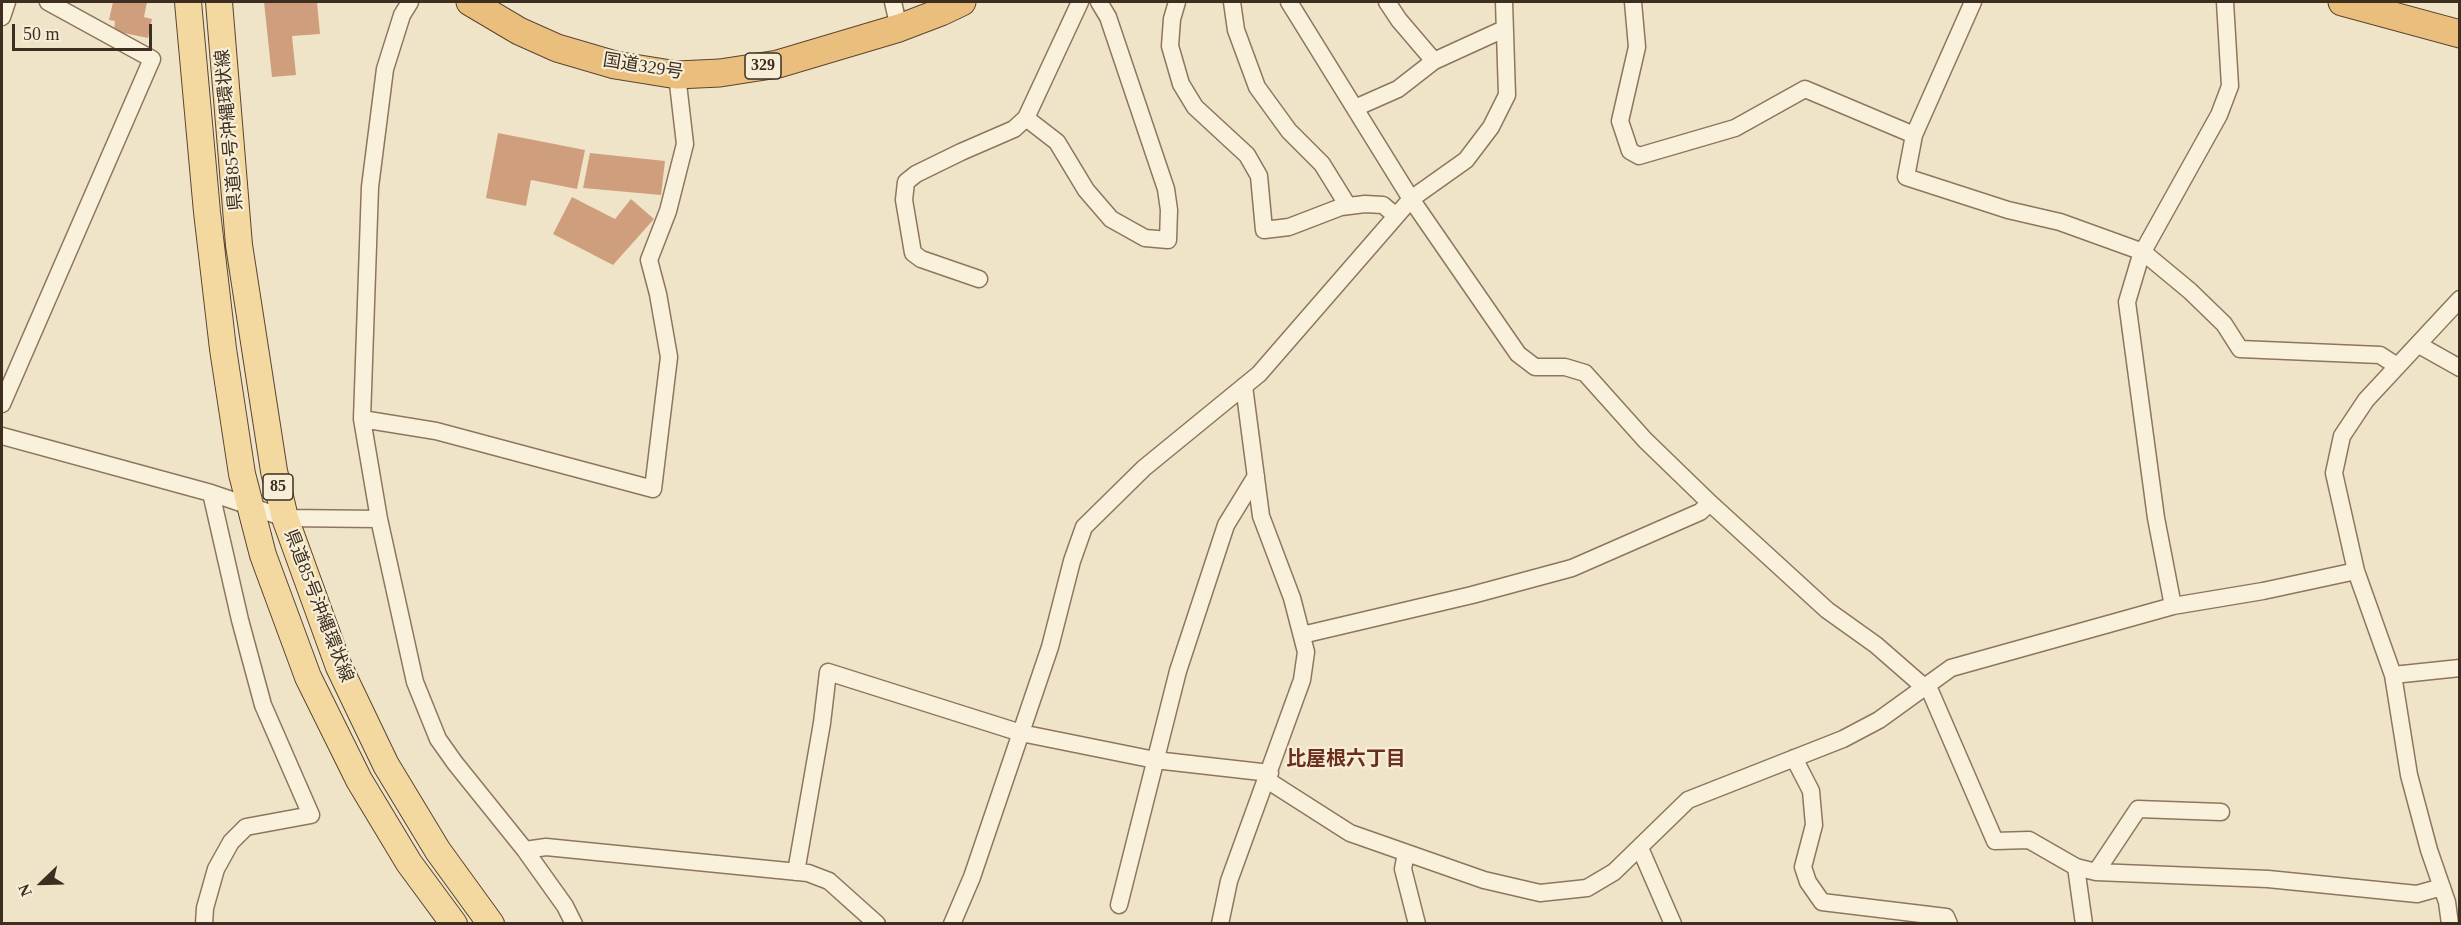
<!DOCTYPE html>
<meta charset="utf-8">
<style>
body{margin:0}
#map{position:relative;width:2461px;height:925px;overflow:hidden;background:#f0e4c8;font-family:"Times New Roman",serif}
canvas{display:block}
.frame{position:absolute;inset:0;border:3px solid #3d2e20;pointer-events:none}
.north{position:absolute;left:12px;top:853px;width:60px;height:60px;-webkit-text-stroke:4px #f7eed8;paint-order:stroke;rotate:247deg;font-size:16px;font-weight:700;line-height:24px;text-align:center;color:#3d2e20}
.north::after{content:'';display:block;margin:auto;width:21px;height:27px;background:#3d2e20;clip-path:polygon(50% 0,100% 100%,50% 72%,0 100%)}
.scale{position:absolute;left:12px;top:24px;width:140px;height:27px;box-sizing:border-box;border:3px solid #3d2e20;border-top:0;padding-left:8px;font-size:18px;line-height:21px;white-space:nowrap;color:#3d2e20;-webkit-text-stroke:4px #f7eed8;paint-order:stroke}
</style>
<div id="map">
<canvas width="2461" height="925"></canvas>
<div class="frame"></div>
<div class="north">N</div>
<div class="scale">50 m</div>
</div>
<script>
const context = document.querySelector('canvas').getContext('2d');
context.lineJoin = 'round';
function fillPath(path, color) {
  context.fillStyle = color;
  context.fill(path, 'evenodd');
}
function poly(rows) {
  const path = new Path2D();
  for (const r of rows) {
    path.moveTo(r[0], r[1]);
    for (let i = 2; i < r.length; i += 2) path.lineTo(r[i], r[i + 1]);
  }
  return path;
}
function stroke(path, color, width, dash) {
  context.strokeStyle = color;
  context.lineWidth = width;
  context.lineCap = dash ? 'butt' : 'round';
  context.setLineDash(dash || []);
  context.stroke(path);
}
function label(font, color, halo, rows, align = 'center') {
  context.font = font + ' "Times New Roman","Noto Sans JP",serif';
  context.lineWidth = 4.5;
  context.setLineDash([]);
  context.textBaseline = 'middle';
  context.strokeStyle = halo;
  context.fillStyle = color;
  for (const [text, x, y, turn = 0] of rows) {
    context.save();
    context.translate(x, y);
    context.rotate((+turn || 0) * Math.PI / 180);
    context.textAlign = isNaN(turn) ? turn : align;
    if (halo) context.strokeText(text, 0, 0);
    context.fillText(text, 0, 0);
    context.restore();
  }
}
fillPath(poly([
 [113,2,147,2,144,17,152,19,148,38,114,31,115,21,109,20],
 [264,2,317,2,320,34,292,36,296,75,272,77],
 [498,133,585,150,577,189,531,180,526,206,486,198],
 [590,153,665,161,661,195,583,188],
 [572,197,615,219,631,199,654,219,613,265,553,234]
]), '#cf9f7d');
const minor = poly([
 [410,2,402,15,385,69,370,187,362,419,379,519,415,682,438,739,455,763,525,850,565,906,574,924],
 [893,2,899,28],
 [1177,2,1172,19,1170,46,1181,84,1195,107,1247,155,1259,176,1264,230,1289,227,1341,207,1365,204,1383,205,1396,216],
 [1232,2,1236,30,1257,87,1289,131,1322,164,1348,206],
 [1289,2,1411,199,1518,354,1535,367,1565,367,1585,373,1645,440,1710,503,1827,610,1876,645,1931,693,1995,841,2029,840,2076,867,2096,872,2268,879,2417,894,2442,887],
 [1387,2,1399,20,1434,61],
 [1633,2,1637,47,1620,121,1630,151,1639,156,1735,128,1805,89,1914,135],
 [1973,2,1914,135,1906,177,2008,210,2060,222,2143,252,2190,291,2224,324,2240,349,2380,355,2397,366],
 [2,17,7,2],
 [1355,108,1398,89,1434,61,1504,29],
 [1026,118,1057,142,1086,190,1111,219,1145,238,1168,240,1169,210,1166,189,1108,17,1099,2],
 [979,279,921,259,913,253,904,200,906,182,916,174,961,152,1014,129,1026,118,1080,2],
 [2419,345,2460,368],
 [2,404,152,59,48,2],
 [362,419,436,431,653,489,669,357,658,294,649,260,668,211,685,144,677,75],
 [2,436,211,493,285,518,379,519],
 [2173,606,2156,518,2127,302,2141,255,2219,115,2230,86,2225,2],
 [1302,635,1472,595,1572,568,1700,512,1710,503],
 [2393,675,2460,668],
 [1794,758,1811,791,1814,825,1803,867,1808,882,1822,902,1946,917,1949,924],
 [1267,780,1350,833,1484,880,1540,893,1587,888,1614,872,1688,800,1843,739,1879,720,1951,668,2173,606,2263,591,2356,571],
 [1640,848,1673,924],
 [525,850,546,847,808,873,829,881,877,924],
 [1406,853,1403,869,1417,924],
 [2076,867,2084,924],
 [796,872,822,723,828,672,1021,733,1155,760,1270,773],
 [2096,872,2138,809,2221,812],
 [1119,905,1178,671,1226,525,1256,476],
 [204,924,205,908,216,869,231,842,246,827,311,815,263,705,240,620,211,493],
 [952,924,972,877,1050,647,1072,561,1084,527,1144,468,1259,374,1411,199,1466,160,1491,127,1507,95,1504,2],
 [1220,924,1229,881,1302,680,1306,652,1292,598,1261,516,1244,386],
 [2450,924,2447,902,2429,850,2409,775,2393,675,2356,571,2334,473,2342,436,2366,400,2460,299]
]);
const primary = poly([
 [188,2,207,212,223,349,242,474,263,555,308,677,359,780,409,863,454,924],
 [219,2,239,245,274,471,285,518,339,667,386,765,438,851,491,924]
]);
const trunk = poly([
 [470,2,519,31,557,48,615,65,677,75,720,73,778,64,899,28,941,12,962,2],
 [2342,2,2460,34]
]);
stroke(minor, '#8d765c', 19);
stroke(primary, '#5b4430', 28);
stroke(trunk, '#5b4430', 29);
stroke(minor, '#faf1dc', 16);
stroke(primary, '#f3d9a0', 26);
stroke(trunk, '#eabe7c', 27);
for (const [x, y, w] of [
 [763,66,36],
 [278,487,30]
]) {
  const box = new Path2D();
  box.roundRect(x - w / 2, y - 13, w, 26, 4.5);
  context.fillStyle = '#f7eed8';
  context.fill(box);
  stroke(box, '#3d2e20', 1.5);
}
label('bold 16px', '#3d2e20', null, [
 ["329",763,66],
 ["85",278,487]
]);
label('18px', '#3d2e20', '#f7eed8', [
 ["国道329号",643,67,9],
 ["県道85号沖縄環状線",230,130,-95],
 ["県道85号沖縄環状線",318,606,69]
]);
label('bold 20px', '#6b2e1e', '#f7eed8', [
 ["比屋根六丁目",1346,760]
]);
</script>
